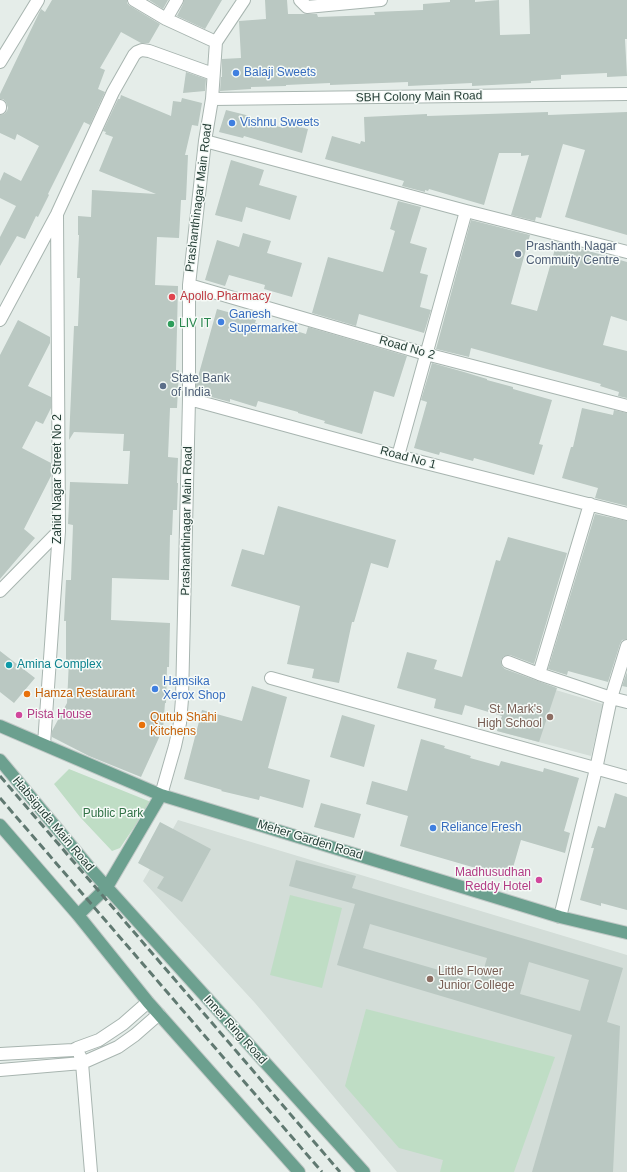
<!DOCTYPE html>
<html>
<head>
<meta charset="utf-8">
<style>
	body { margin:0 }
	canvas { display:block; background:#e5ede9 }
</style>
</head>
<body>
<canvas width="627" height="1172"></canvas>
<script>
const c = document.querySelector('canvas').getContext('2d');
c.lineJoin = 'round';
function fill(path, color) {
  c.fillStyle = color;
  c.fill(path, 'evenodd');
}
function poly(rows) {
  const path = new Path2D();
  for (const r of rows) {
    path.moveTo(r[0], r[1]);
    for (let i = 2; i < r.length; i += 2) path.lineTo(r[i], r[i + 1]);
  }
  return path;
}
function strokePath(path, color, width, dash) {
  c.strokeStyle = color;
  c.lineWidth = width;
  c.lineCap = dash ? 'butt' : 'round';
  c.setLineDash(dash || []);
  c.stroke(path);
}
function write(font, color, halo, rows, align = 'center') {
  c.font = font + ' Arial,sans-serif';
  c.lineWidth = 3;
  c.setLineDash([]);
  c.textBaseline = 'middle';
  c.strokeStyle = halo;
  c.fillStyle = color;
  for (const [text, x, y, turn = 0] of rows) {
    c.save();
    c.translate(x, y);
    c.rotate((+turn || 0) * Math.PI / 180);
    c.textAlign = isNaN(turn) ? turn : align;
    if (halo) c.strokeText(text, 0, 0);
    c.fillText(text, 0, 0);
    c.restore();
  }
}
fill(poly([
	[515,678,603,704,591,756,497,731],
	[178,820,627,955,627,1172,397,1172,255,1003,143,881]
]), '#d3ddd8');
fill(poly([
	[69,769,151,802,120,848,112,851,80,817,54,784],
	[290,895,342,908,322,988,270,975],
	[366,1009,555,1057,514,1172,440,1172,443,1160,399,1148,345,1086]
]), '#bfddc5');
fill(poly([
	[52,0,127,0,127,3,130,6,160,24,149,43,141,43,121,32,100,68,105,70,98,89,105,92,90,125,84,122,48,194,49,195,38,217,36,216,25,239,17,236,0,266,0,237,16,206,0,198,0,181,4,172,21,181,39,146,17,134,15,140,0,133,0,115,4,114,7,111,8,108,6,102,3,99,0,99,0,94,40,11,41,9,45,12],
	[149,0,168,0,163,9],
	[184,0,222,0,205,29,177,16,183,4],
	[265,0,287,0,288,14,317,14,318,17,375,15,374,12,423,10,423,4,450,2,450,0,475,0,475,2,499,0,500,35,530,34,529,0,627,0,627,39,625,39,627,76,607,77,607,73,561,75,561,79,531,81,531,83,472,86,472,83,408,86,408,82,330,85,330,83,286,85,286,86,251,87,251,89,220,91,221,77,222,77,222,59,241,58,239,21,266,19],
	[186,72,206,79,205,91,183,93],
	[121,95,171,116,173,101,181,102,182,98,202,103,198,126,192,125,185,155,188,155,186,200,181,200,179,238,157,237,155,285,178,286,176,370,179,370,177,408,170,408,168,457,178,458,177,483,178,483,177,510,173,510,172,535,170,535,169,580,112,578,111,620,170,623,169,667,167,667,166,703,165,703,163,729,141,777,89,756,52,737,52,731,67,703,69,660,66,660,66,621,64,621,66,580,71,580,73,525,68,524,70,482,128,484,130,451,123,451,124,434,74,432,69,440,74,326,78,326,80,278,77,278,79,235,78,235,78,216,91,217,92,190,156,194,99,171,113,137,105,134,106,132,103,131,118,99,120,99],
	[226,110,250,116,249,118,283,128,284,123,308,129,302,153,244,136,243,138,219,132],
	[548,112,548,115,627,112,627,235,565,217,585,150,563,144,541,218,536,217,535,221,511,215,529,155,521,156,521,153,499,153,484,205,429,189,428,191,425,190,425,192,402,186,404,181,325,159,332,136,360,144,361,141,365,142,364,117,427,114,427,116],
	[231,160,264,170,259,185,297,196,290,220,246,207,242,222,215,215],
	[398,201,421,207,410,243,427,248,420,273,428,275,420,307,431,310,424,333,359,314,356,326,312,313,328,257,383,272,395,231,390,229],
	[471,220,530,235,511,304,537,311,557,242,627,262,627,321,611,316,603,345,627,351,627,398,618,396,619,392,600,386,601,384,471,348,469,357,436,349],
	[243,233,271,241,267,253,302,263,292,297,264,289,265,285,229,275,225,286,205,280,217,240,239,247],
	[217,309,256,320,255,323,282,330,283,327,306,334,308,327,407,356,394,397,374,391,362,434,324,423,325,421,298,413,298,412,258,401,256,407,230,399,230,402,196,393,196,384],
	[18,320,50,337,50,343,28,386,51,397,51,408,43,424,36,421,22,448,51,463,51,476,24,529,35,538,0,579,0,355],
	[432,363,464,372,487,379,487,380,513,387,513,389,552,400,539,444,543,445,534,475,474,458,473,461,440,452,439,455,414,448,427,402,421,400],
	[582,408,613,415,614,410,627,413,627,506,595,498,598,488,562,478,571,447,573,447],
	[278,506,396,540,388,568,371,563,354,622,352,622,339,683,312,678,314,669,287,664,300,606,231,586,242,549,264,555],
	[595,514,627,521,627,639,622,640,620,644,608,682,568,671,567,675,548,669],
	[508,537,567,553,534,664,510,655,504,656,501,660,502,666,505,669,557,688,539,742,497,731,502,716,465,705,462,715,434,708,436,699,397,688,407,652,437,660,434,669,462,677,496,560,500,561],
	[0,651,35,678,14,703,0,692],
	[627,672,627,687,622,686],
	[252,686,287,697,268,768,310,780,303,808,260,796,259,800,221,791,222,790,184,779,202,710,242,721],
	[342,715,375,725,364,767,330,757],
	[421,739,445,746,444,748,471,756,470,758,499,766,501,761,543,772,544,768,579,778,564,831,570,833,565,853,521,840,510,878,400,846,408,816,366,804,372,781,407,791],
	[615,793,627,797,627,910,601,903,601,906,580,900,594,848,591,848,598,826,605,828],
	[321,803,361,814,354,838,314,827],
	[160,822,211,849,182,902,157,888,164,877,138,863],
	[296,860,356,876,352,888,623,968,607,1022,620,1026,613,1172,532,1172,572,1035,337,965,355,904,289,886],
	[370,924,487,958,480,982,363,948],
	[529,962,589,980,580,1011,520,994]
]), '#bac8c2');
const minor = poly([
	[134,0,166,19,216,42],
	[300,0,307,7,381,0],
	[166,19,177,0],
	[0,62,38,0],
	[212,99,627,94],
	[0,106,0,108],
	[205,141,466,211,627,252],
	[189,285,426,354,627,406],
	[0,320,57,214,113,92,134,55,137,52,142,50,149,51,213,74],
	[189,399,398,456,627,514],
	[398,456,466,211],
	[0,591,59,531],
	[508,662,539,674,611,698,627,702],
	[539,674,590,504],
	[271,678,627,777],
	[44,744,59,531,57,214],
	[161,795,175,746,180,723,182,699,189,399,189,285,205,141,212,99,216,42,244,0],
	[560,917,596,769,611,698,627,646],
	[0,1054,73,1050,77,1048,99,1040,123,1024,148,1002],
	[80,1056,82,1063,91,1172],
	[0,1070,82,1063,118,1047,135,1035,159,1014]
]);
const major = poly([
	[0,726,161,795,560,917,627,933],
	[0,760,94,873,364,1172],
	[0,825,78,915,148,1002,299,1172],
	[78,915,107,887,161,795]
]);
strokePath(minor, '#a8b5b0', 14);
strokePath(major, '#c2c9c7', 14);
strokePath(minor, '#fff', 12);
strokePath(major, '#6ca08f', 12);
strokePath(poly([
	[0,776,340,1172],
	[0,798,322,1172]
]), '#607971', 3, [8, 4]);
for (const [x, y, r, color] of [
	[236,73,4,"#3f7fe0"],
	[232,123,4,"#3f7fe0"],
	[518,254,4,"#5c6f8a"],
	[172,297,4,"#e0444e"],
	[221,322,4,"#3f7fe0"],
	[171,324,4,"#2e9e5b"],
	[163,386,4,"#5c6f8a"],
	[9,665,4,"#0f9aa8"],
	[155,689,4,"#3f7fe0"],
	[27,694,4,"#e8710a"],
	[19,715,4,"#d1479c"],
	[550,717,4,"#8d6e63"],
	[142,725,4,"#e8710a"],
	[433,828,4,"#3f7fe0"],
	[539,880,4,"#d1479c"],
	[430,979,4,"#8d6e63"]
]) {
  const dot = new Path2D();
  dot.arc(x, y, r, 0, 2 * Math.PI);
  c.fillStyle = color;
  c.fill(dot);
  strokePath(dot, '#f5faf7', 1.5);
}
write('12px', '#366cbe', '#f5faf7', [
	["Balaji Sweets",244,73],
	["Vishnu Sweets",240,123],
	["Ganesh",229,315],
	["Supermarket",229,329],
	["Hamsika",163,682],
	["Xerox Shop",163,696],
	["Reliance Fresh",441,828]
], 'left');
write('12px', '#253e36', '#f5faf7', [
	["SBH Colony Main Road",419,97,-1],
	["Prashanthinagar Main Road",199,198,-83],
	["Road No 2",407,348,16],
	["Road No 1",408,458,15],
	["Zahid Nagar Street No 2",58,479,-90],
	["Prashanthinagar Main Road",187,521,-89],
	["Habsiguda Main Road",53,824,50],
	["Meher Garden Road",310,840,17],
	["Inner Ring Road",235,1030,48]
]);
write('12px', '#4e5e75', '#f5faf7', [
	["Prashanth Nagar",526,247],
	["Commuity Centre",526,261],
	["State Bank",171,379],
	["of India",171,393]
], 'left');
write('12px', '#be3a42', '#f5faf7', [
	["Apollo Pharmacy",180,297]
], 'left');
write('12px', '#27864d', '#f5faf7', [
	["LIV IT",179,324]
], 'left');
write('12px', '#0d838f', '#f5faf7', [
	["Amina Complex",17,665]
], 'left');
write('12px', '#c56008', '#f5faf7', [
	["Hamza Restaurant",35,694],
	["Qutub Shahi",150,718],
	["Kitchens",150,732]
], 'left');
write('12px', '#785e54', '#f5faf7', [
	["St. Mark's",542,710],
	["High School",542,724],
	["Little Flower",438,972,"left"],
	["Junior College",438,986,"left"]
], 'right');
write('12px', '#b23c85', '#f5faf7', [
	["Pista House",27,715],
	["Madhusudhan",531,873,"right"],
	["Reddy Hotel",531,887,"right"]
], 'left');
write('12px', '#327247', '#f5faf7', [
	["Public Park",113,814]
]);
</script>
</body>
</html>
